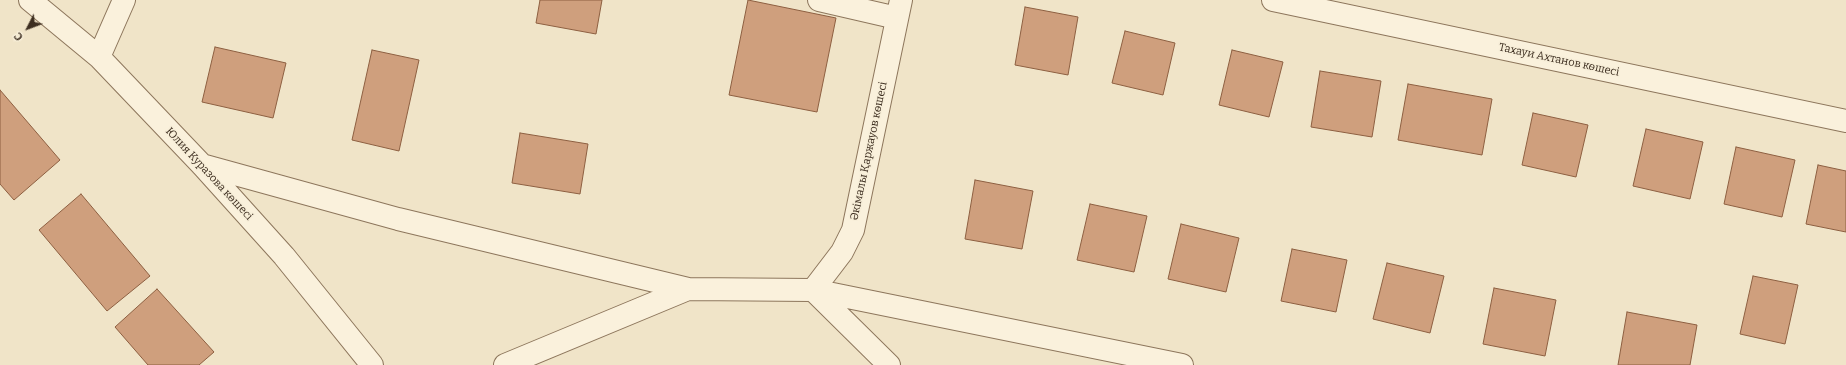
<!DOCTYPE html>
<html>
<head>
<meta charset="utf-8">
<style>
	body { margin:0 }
	#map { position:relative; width:1846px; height:365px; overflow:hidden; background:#f0e4c8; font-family:Bitter,serif }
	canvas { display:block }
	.north { position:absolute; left:8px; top:8px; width:40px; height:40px; -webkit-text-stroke:3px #f7eed8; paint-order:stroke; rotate:228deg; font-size:11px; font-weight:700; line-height:16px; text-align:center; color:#3d2e20 }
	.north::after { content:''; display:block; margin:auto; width:14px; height:18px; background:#3d2e20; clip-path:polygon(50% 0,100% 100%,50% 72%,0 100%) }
</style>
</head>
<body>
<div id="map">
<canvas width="1846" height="365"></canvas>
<div class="north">С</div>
</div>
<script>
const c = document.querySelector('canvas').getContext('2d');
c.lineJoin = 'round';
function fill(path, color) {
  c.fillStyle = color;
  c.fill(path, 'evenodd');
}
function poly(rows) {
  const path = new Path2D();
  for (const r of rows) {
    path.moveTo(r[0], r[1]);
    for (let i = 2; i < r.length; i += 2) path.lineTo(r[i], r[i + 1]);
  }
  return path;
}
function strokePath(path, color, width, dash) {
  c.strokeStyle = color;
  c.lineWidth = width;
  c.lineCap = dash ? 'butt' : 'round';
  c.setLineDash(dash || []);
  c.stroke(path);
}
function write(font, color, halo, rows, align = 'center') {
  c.font = font + ' Bitter,serif';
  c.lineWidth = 3;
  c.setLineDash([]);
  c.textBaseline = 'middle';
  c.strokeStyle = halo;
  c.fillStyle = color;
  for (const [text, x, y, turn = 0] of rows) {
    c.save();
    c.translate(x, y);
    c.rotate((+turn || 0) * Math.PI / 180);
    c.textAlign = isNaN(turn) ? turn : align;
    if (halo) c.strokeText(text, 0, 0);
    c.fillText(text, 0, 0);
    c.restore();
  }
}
const building = poly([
	[540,0,602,0,596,34,536,23,540,0],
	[748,0,836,18,817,112,729,95,748,0],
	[1025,7,1078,17,1068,75,1015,65,1025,7],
	[1125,31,1175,43,1163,95,1112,83,1125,31],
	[215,47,286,63,273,118,202,102,215,47],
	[372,50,419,60,399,151,352,140,372,50],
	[1232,50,1283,62,1269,117,1219,105,1232,50],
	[1320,71,1381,81,1372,137,1311,127,1320,71],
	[1408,84,1492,99,1482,155,1398,140,1408,84],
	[0,90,60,160,14,200,0,184,0,90],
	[1533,113,1588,125,1576,177,1522,165,1533,113],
	[1646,129,1703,142,1690,199,1633,186,1646,129],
	[520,133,588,144,580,194,512,183,520,133],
	[1736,147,1795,160,1782,217,1724,204,1736,147],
	[1818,165,1846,171,1846,232,1806,224,1818,165],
	[975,180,1033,191,1022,249,965,239,975,180],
	[81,194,150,276,107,311,39,230,81,194],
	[1090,204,1147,216,1134,272,1077,260,1090,204],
	[1181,224,1239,238,1226,292,1168,279,1181,224],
	[1292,249,1347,260,1336,312,1281,301,1292,249],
	[1387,263,1444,276,1430,333,1373,319,1387,263],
	[1753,276,1798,285,1785,344,1740,334,1753,276],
	[1494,288,1556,300,1545,356,1483,344,1494,288],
	[157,289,214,352,199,365,148,365,115,327,157,289],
	[1627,312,1697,325,1690,365,1618,365,1627,312]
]);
fill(building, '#cf9f7d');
strokePath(building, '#8d5f41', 1);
const street = poly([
	[30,0,99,57,202,165,284,256,372,365],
	[819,0,897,18],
	[1273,0,1846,121],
	[99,57,124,0],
	[202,165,398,219,688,289],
	[813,290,842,252,853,230,901,0],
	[813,290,889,365],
	[505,365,688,289,813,290,1182,365]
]);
strokePath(street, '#8d765c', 24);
strokePath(street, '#faf1dc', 22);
write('11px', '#3d2e20', '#f7eed8', [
	["Тахауи Ахтанов көшесі",1559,60,12],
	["Әкімалы Қаржауов көшесі",869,151,-78],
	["Юлия Куразова көшесі",209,174,47]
]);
</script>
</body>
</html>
